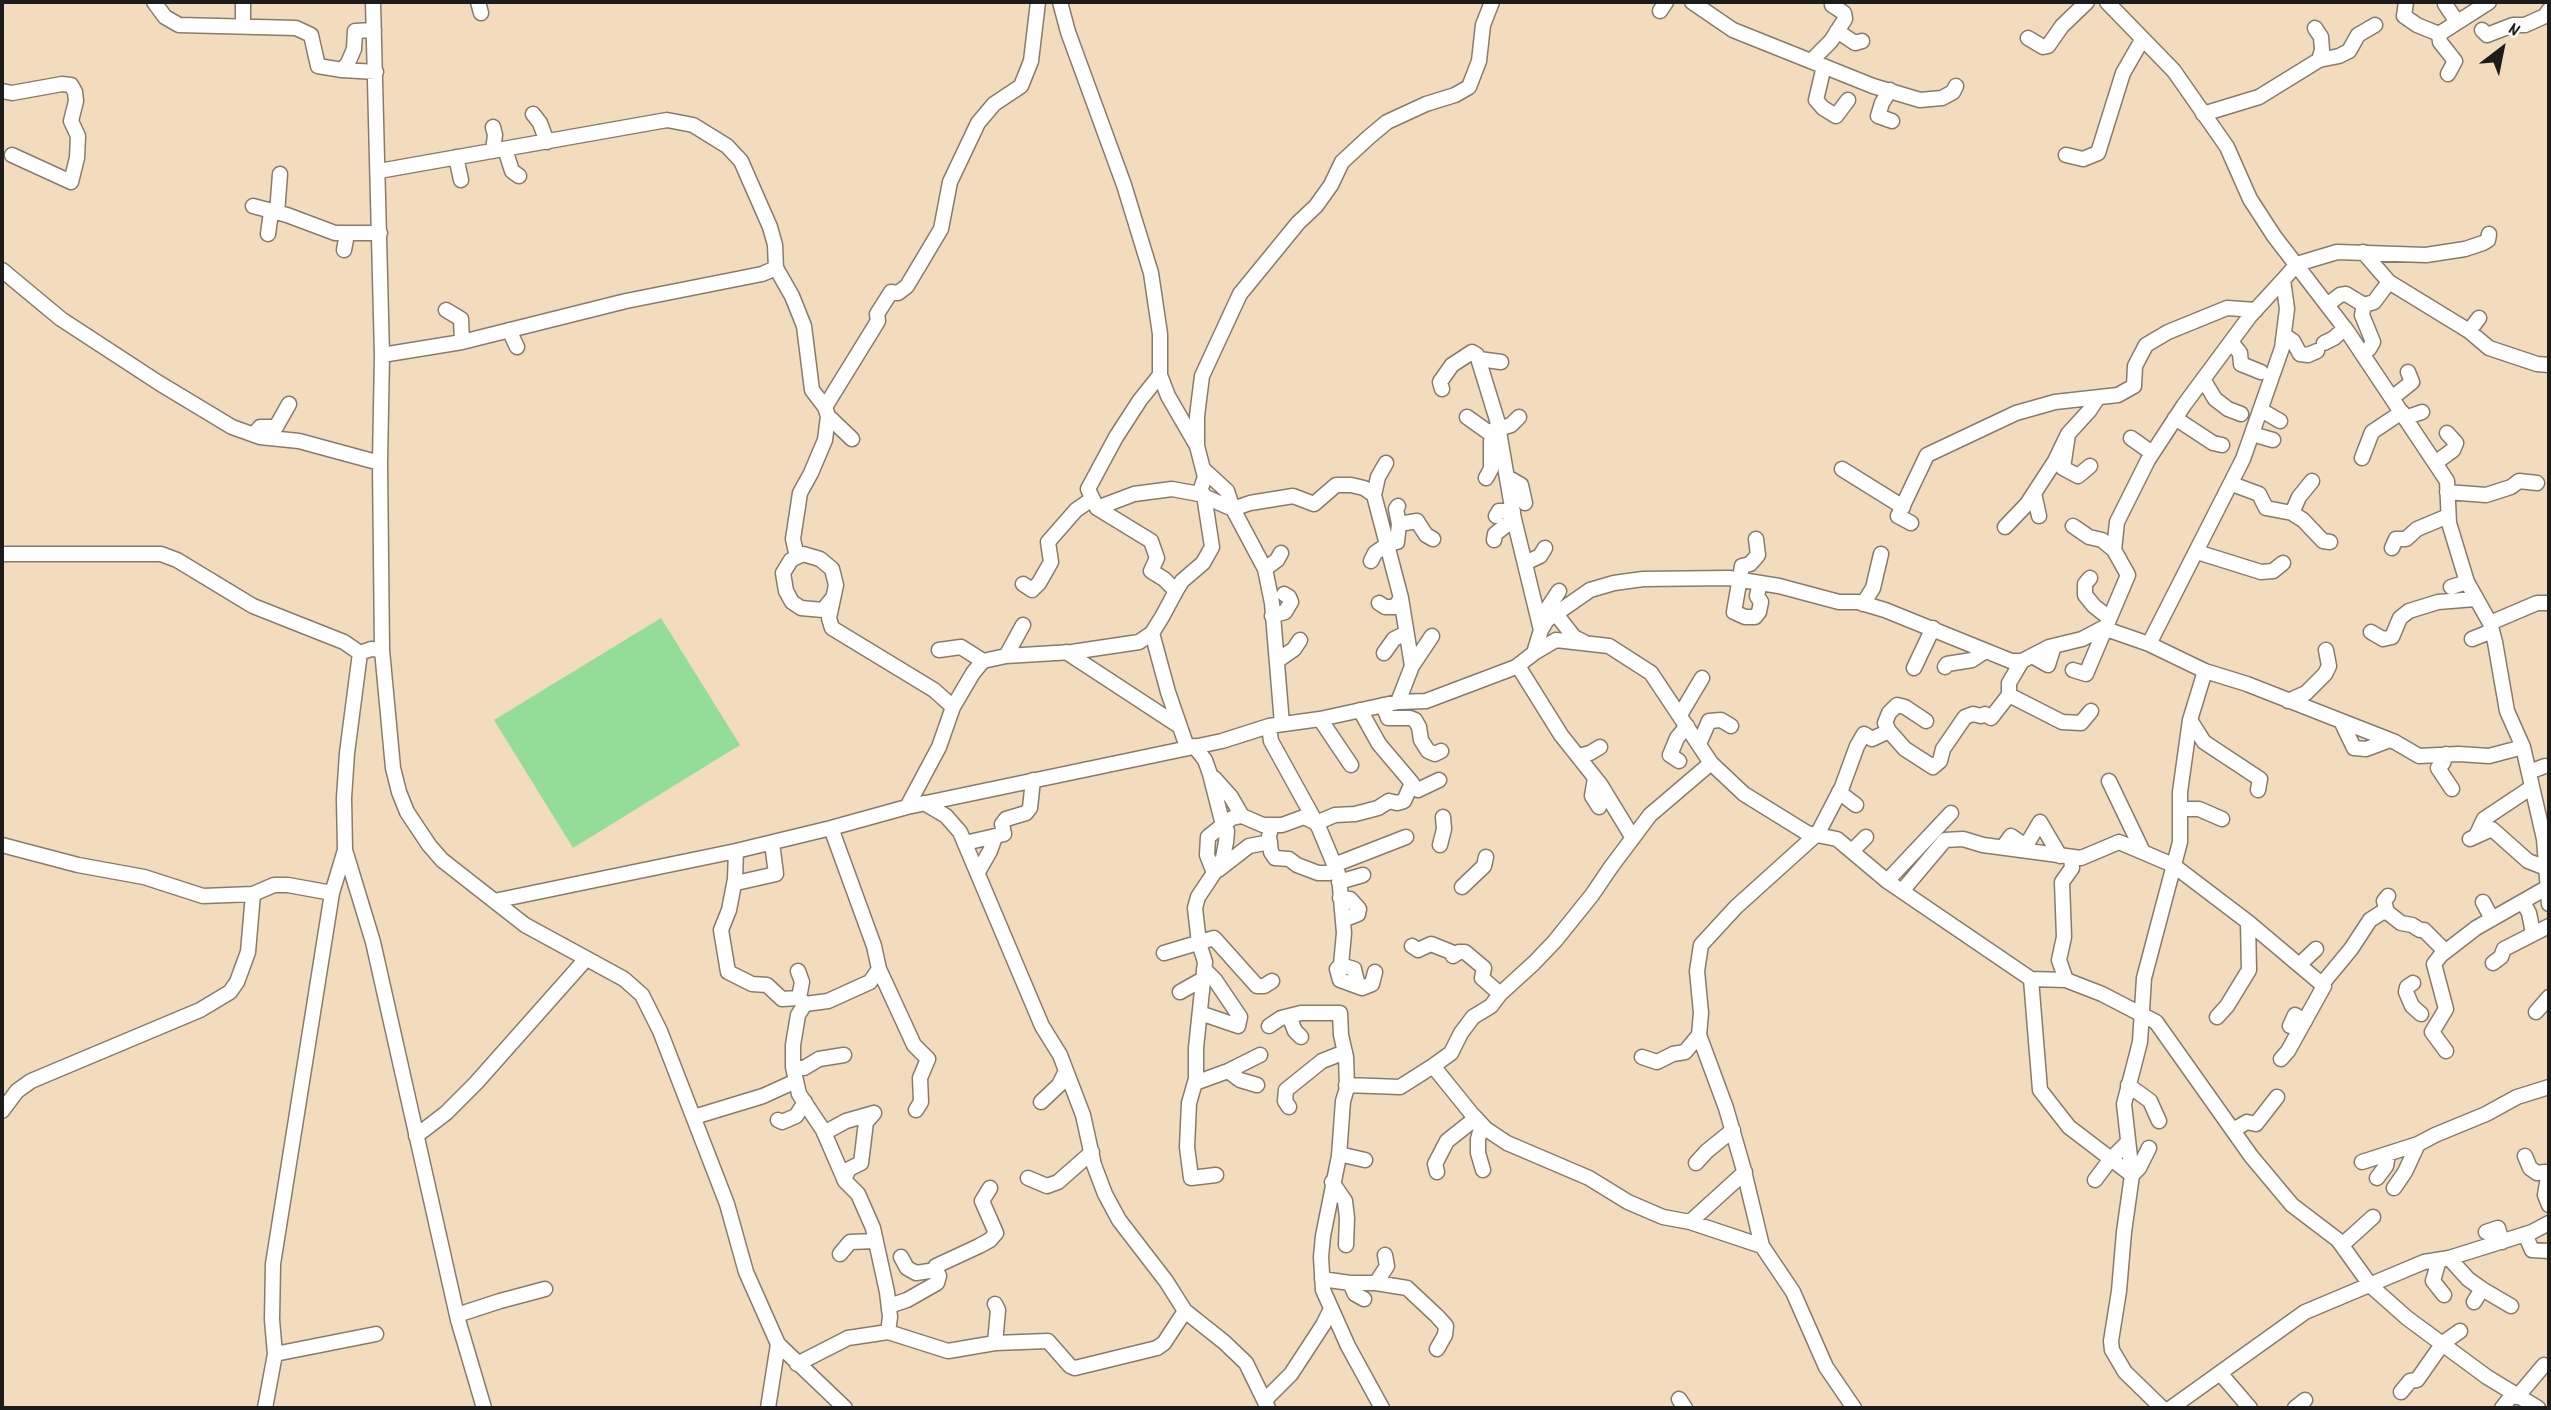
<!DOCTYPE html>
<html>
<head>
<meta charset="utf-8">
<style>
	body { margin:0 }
	#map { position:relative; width:2551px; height:1410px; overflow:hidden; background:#f2dcbd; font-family:Dekko,sans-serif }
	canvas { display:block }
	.frame { position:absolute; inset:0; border:4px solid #1c1c1c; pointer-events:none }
	.north { position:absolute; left:2467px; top:14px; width:70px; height:70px; -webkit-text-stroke:5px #fdfcf7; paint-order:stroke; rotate:32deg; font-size:19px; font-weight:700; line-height:28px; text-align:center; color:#1c1c1c }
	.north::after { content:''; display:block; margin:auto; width:24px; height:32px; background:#1c1c1c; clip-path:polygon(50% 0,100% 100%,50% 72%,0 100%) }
</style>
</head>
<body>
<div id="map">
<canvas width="2551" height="1410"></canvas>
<div class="frame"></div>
<div class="north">N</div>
</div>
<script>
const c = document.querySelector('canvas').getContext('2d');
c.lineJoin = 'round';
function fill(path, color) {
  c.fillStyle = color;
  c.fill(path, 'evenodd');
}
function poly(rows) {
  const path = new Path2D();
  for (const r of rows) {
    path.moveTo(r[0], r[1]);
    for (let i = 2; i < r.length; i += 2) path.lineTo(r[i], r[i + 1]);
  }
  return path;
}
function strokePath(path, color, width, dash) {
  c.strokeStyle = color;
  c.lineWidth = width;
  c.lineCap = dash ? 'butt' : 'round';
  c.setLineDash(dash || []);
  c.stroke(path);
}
fill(poly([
	[661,618,740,745,573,848,494,720]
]), '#94dd99');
const minor = poly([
	[154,2,165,17,179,25,296,28,311,35,318,66,342,70,348,63,354,49,355,31,374,30],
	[243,2,243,26],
	[373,2,382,355,380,463,382,650,393,768,399,792,407,812,429,845,442,860,525,925,624,979,642,995,660,1031,727,1204,746,1272,778,1344,845,1408],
	[478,2,481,13],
	[1060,2,1068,32,1124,185,1151,273,1160,334,1160,375,1168,396,1197,446],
	[1692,2,1733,30,1873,86,1920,100,1942,98,1953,92,1956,86],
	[2107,2,2174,71,2227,147,2250,199,2274,236,2347,331,2447,481,2449,523,2467,582,2490,623,2495,642,2507,711,2523,747,2544,839,2549,904],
	[2406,2,2404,16,2417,25,2439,34,2489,2],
	[2445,4,2457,22],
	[1660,11,1666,2],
	[2315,28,2321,37,2322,50,2319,60],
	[2482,30,2487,35,2513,25,2525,25,2545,16,2549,10],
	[1837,31,1855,43,1862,41],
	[2439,34,2440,42,2455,61,2448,74],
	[2028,38,2043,47,2048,46,2062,26,2087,2],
	[1811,61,1831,41,1845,19,1844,13,1832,5],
	[1824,66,1816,100,1823,108,1836,116,1848,100],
	[342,70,376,72],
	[1890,90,1882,103,1878,116,1892,121],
	[2,91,12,93,62,84,71,85,75,92,76,101,71,121,78,136,77,158,71,182,12,155],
	[533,114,540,123,547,142],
	[2203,114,2259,97,2319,60,2339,56,2349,51,2358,35,2375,25],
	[505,149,512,171,519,176],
	[493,151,495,135,493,127],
	[2066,155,2083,159,2098,153,2123,73,2142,40],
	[456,157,461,180],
	[379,171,667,120,693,125,727,146,741,161,770,227,775,245,776,268,762,274,626,301,462,342,382,355],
	[253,206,287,215,335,233,380,233],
	[277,213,280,174],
	[268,234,271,212],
	[344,250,347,234],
	[2363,252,2389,282,2469,331,2489,348,2537,364,2549,365],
	[776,268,792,296,804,326,812,390,825,407],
	[2,270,61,319,159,383,232,427,260,437,299,441,380,463],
	[2327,305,2340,295,2346,294,2364,305,2374,302,2389,282],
	[446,310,461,319,462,342],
	[509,330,517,347],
	[2469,331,2479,318],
	[2284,335,2293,341,2300,354,2308,355,2317,351],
	[2231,342,2240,353,2241,364,2261,372],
	[2324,343,2334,338,2345,328],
	[2362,353,2369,349,2373,342,2362,315,2364,305],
	[1479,359,1501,362],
	[2203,379,2215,399,2228,409,2241,414],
	[2392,398,2412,382,2408,372],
	[2261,410,2280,421],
	[828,416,852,439],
	[1467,417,1488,432,1511,425,1519,417],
	[2175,418,2213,443,2222,445],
	[2405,418,2422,412],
	[2252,434,2273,440],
	[254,435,260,427,276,427,289,404],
	[2131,438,2152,453],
	[2362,458,2372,432,2402,412],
	[2435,463,2453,450,2456,443,2447,433],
	[2090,466,2078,476,2063,468,2068,434,2089,411,2097,399],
	[1203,469,1227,491,1233,509,1265,569,1272,603,1282,724],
	[1842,469,1903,507],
	[1507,477,1521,485,1525,503],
	[1486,478,1491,469,1491,441,1493,431],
	[2232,484,2259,494,2266,508,2292,513,2299,497,2312,481],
	[2447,492,2486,495,2511,487,2519,481,2537,483],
	[2034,493,2039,516],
	[1199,494,1205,477,1197,446,1197,416,1202,376,1240,294,1298,223,1316,206,1331,185,1342,162,1369,137,1387,122,1426,104,1455,95,1469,87,1479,61,1483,25,1492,2],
	[1374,495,1378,477,1386,463],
	[1097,508,1134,494,1172,489,1199,494,1233,509,1250,503,1293,496,1314,504,1336,485,1351,485,1364,488,1374,495,1401,598,1412,666,1398,702],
	[2292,513,2303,520,2323,541,2330,542],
	[1496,516,1499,511,1513,511],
	[1911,523,1898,516,1927,455,2016,413,2055,402,2118,395,2134,386,2135,366,2146,345,2168,332,2227,308,2256,310],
	[1399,524,1417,521,1426,535,1433,539],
	[2073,526,2089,537,2102,540,2114,550],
	[2005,527,2027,504,2055,461,2068,434],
	[1756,539,1758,555,1750,564,1742,566,1734,612,1745,617,1755,617,1759,612,1761,602,1757,596,1760,583],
	[1494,540,1495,534,1514,519],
	[2392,548,2396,539,2406,539,2417,529,2448,516],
	[2197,552,2261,572,2273,571,2283,563],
	[2,554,161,554,177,560,253,606,344,642,360,653],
	[797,557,793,539,800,493,811,473,825,440,828,416,825,407,878,321,877,314,891,292,898,293,907,286,941,229,950,182,978,123,994,104,1021,86,1031,61,1038,2],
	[1371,561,1375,553,1388,544,1397,542,1399,524,1396,509,1398,506],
	[1525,563,1540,556,1545,548],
	[1265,569,1277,560,1281,553],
	[2090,578,2085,584,2085,595,2094,606,2108,617],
	[1023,584,1032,590,1039,583,1051,562,1048,542,1076,510,1092,499],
	[2451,587,2467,582],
	[1176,591,1182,581,1203,563,1212,547,1204,495],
	[1379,603,1385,607,1395,607,1401,598],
	[1863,604,1873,588,1881,554],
	[1547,609,1559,591],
	[1548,610,1556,614,1574,637,1584,642],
	[1272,616,1285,612,1291,602,1289,597,1284,594],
	[2490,623,2537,603,2549,603],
	[1541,630,1547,620,1590,590,1614,583,1643,579,1729,578,1779,586,1839,602,1858,602,1885,610,2011,661,2022,661,2049,647,2082,639,2103,628,2149,644,2205,671,2247,684,2395,742,2419,756,2459,754,2489,756,2523,747],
	[2371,632,2383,639,2392,637,2400,618,2409,611,2438,602,2475,599],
	[1152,633,1168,692,1187,747],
	[2472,639,2492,631],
	[2149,644,2243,459,2282,348,2287,309,2283,280,2297,264,2337,252,2426,255,2465,249,2483,243,2488,240,2489,234],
	[382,650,371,649,360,653,347,753,344,798,345,850,373,942,458,1320,484,1408],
	[939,650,961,647,983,661],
	[1066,652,1179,726],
	[1384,653,1394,639,1406,633],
	[1534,653,1556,640,1609,646,1651,673,1711,763,1744,794,1807,833,1837,839,1887,881,2031,979,2066,980,2102,994,2156,1022,2251,1156,2292,1205,2338,1240,2371,1286,2407,1318,2487,1377,2538,1408],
	[1006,656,1023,625],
	[2032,656,2048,665,2054,646],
	[1277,661,1294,649,1300,640],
	[2022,661,2009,683,2009,695,2062,722,2081,723,2091,711],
	[1412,666,1432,636],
	[1518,666,1561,735,1600,784,1633,838],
	[1945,667,1947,664,1972,660,1984,652],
	[1914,668,1933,628],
	[2073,670,2086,674,2128,575,2114,550,2117,522,2148,460,2184,405,2250,316,2283,280],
	[2288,701,2306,693,2325,674,2329,666,2326,650],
	[1383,705,1388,718,1410,718,1415,720,1419,727,1421,740,1428,751,1435,754,1441,751],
	[953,707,973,673,983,661,1006,656,1072,652,1139,642,1152,633,1162,617,1176,591,1164,579,1151,571,1157,558,1151,541,1097,508,1088,489,1116,437,1140,400,1160,375],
	[1680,715,1702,678],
	[1320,719,1351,765],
	[2190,720,2204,742,2260,779,2258,790],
	[2342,723,2354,748,2366,749,2390,740],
	[1269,726,1271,741,1319,828,1339,876,1344,933,1341,965,1354,969,1358,986],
	[1889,731,1885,723,1889,713,1897,705,1905,707,1926,721],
	[1699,744,1709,721,1721,720,1731,726],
	[1194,746,1205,760,1210,774,1223,825,1208,837,1207,855,1214,873,1198,897,1195,908,1199,943,1205,962,1196,1048,1196,1079,1189,1103,1187,1147,1191,1178,1216,1175],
	[2446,754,2443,763,2438,768,2452,789],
	[1578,756,1590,753,1600,747],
	[1679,761,1670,755,1677,738,1687,726],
	[2529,772,2545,766],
	[1214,778,1231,797,1242,816,1263,825,1282,825,1304,817,1316,823,1335,815,1355,814,1378,808,1389,801,1397,803,1404,801,1412,783,1379,744,1360,710],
	[1595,778,1592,796,1599,807],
	[2109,781,2143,852],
	[1418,790,1439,780],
	[1839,792,1856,805],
	[924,803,946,816,960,832,1042,1026,1060,1055,1083,1115,1094,1165,1105,1194,1119,1220,1166,1281,1185,1311,1224,1342,1246,1363,1268,1408],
	[907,807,1222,741,1269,726,1320,719,1398,702,1426,701,1516,667,1534,653,1541,630,1514,519,1497,420,1477,355,1472,352,1452,365,1440,382,1442,389],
	[2180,809,2199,809,2222,819],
	[1272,825,1269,836,1271,852,1275,858,1289,859,1297,865,1318,873,1329,873,1335,868],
	[2477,834,2484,819,2532,787],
	[2470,839,2492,829,2528,861,2546,868],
	[965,843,1004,834,1002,824,1006,819,1026,813,1030,808,1033,780],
	[2,845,78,865,144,877,203,896,253,894,248,952,237,982,230,992,200,1010,31,1081,17,1091,2,1111],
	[1440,845,1444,829,1443,817],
	[2003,847,2011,836,2024,845,2027,844,2040,822,2060,856],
	[736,851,735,879,729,910,721,930,728,972,752,984,767,985,782,999,799,998],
	[1852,851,1866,837],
	[1334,865,1406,837],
	[1218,870,1249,846,1270,842],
	[978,872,990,851,995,837],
	[1214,873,1223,858,1226,842,1227,831,1223,825,1232,818,1242,816],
	[735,879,736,883,776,874,772,843],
	[1887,881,1951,813],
	[1339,882,1363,875],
	[1462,887,1484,866,1486,857],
	[1902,891,1945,840,1963,839,1983,845,2081,858,2119,842,2173,865,2248,922,2324,986,2288,1051,2281,1059],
	[253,894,274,885,288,885,332,893],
	[1340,898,1350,899,1359,909,1358,914,1343,920],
	[494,901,736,851,831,828,907,807,939,747,953,707,934,690,832,628,829,618,836,585,832,569,820,559,803,554,791,560,783,573,786,591,792,602,801,608,823,610,832,599],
	[2483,902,2492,919],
	[2523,902,2529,913,2533,933],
	[2387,912,2384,901,2388,896],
	[1412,946,1418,950,1431,944,1451,952,1453,956,1459,952,1465,952,1484,968,1482,978,1500,994],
	[1164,953,1214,938,1257,986,1264,986,1272,981],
	[2493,963,2501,957,2504,949,2549,926],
	[1341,965,1337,969,1340,980,1362,988,1372,984,1375,972],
	[2299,965,2316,949],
	[879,969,914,1045,928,1059,920,1078,921,1102,916,1110],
	[798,971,802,982,799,998,804,1003],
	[2031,979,2040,1090,2069,1127,2132,1175],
	[2066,980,2059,960,2064,937,2062,882,2072,868,2071,857],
	[2413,983,2407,987,2406,992,2412,1006,2421,1014],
	[2322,984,2351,949,2370,920,2381,913,2387,912,2401,923,2412,925,2420,930,2424,930,2445,951],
	[1180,992,1203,979],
	[805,1004,798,1015,793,1045,793,1067,799,1094,823,1130,845,1181,858,1194,873,1228,887,1292,890,1317,888,1332],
	[805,1004,828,1001,870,982,879,969,874,946,831,828],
	[2536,1012,2549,997],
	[1200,1013,1238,1026,1240,1017,1215,980,1204,969],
	[2217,1017,2227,1006,2249,970,2248,922],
	[1269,1026,1281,1018,1289,1016],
	[2290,1026,2295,1015,2305,1021],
	[1301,1037,1295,1031,1289,1016,1301,1013,1340,1013,1341,1035,1346,1057,1347,1088,1343,1101,1339,1156,1323,1236,1321,1257,1323,1290,1348,1346,1382,1408],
	[2446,1051,2432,1032,2446,1009,2434,964,2441,955,2476,928,2548,887],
	[1642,1057,1657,1062,1673,1054,1685,1052,1699,1035],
	[1433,1066,1451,1053,1461,1033,1473,1017,1491,1006,1500,994,1534,963,1555,941,1592,895,1611,867,1650,815,1711,763],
	[793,1067,804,1068,819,1059,844,1055],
	[1228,1071,1240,1080,1257,1085],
	[1195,1083,1228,1071,1260,1055],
	[1346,1085,1400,1087,1433,1066,1471,1113,1486,1129,1507,1143,1589,1178,1628,1202,1663,1217,1690,1222,1762,1246],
	[2128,1085,2150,1101,2159,1121],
	[1041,1102,1059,1085,1066,1071],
	[1289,1107,1285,1101,1286,1090,1322,1061,1345,1052],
	[694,1117,763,1096,796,1081],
	[778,1120,782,1122,796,1116,805,1102],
	[1482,1125,1478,1139,1478,1153,1483,1170],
	[2233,1130,2247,1122,2256,1124,2277,1097],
	[824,1133,846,1121,874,1113],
	[416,1136,446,1113,476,1083,586,959],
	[1339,1154,1365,1160],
	[2525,1156,2530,1168,2537,1173,2545,1172,2548,1177,2545,1195,2549,1205],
	[2362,1162,2418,1144],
	[1696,1163,1707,1151,1733,1130],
	[1437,1172,1435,1164,1447,1141,1476,1118],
	[2132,1175,2139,1168,2149,1148],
	[1028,1178,1047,1186,1058,1182,1092,1152],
	[2377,1178,2386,1166,2388,1155],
	[844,1179,849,1169,861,1163,866,1122,874,1113],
	[2095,1180,2110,1160,2128,1142],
	[1332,1182,1345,1201,1347,1218,1346,1245],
	[2394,1188,2405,1172,2418,1144,2435,1135,2486,1114,2517,1097,2549,1087],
	[1690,1222,1745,1172],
	[2486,1232,2498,1228,2502,1242],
	[2525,1234,2532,1250,2549,1251],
	[2342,1245,2373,1217],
	[840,1254,850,1242,875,1241],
	[2449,1258,2468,1279,2482,1289,2474,1302],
	[2439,1260,2433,1281,2444,1295],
	[936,1270,936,1266,979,1246,990,1240,996,1233,982,1201,990,1188],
	[1322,1279,1350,1283,1355,1294,1364,1299],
	[1350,1283,1376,1283,1387,1266,1385,1255],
	[1376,1283,1407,1288,1437,1316,1446,1326,1445,1335,1437,1349],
	[2482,1289,2511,1306],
	[889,1306,907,1300,937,1283,939,1276,936,1270,916,1273,907,1268,901,1257],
	[457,1315,500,1301,545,1289],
	[995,1343,998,1310,995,1304],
	[275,1354,376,1334],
	[797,1364,848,1338,888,1332,948,1351,995,1343,1048,1341,1070,1366,1075,1368,1157,1348,1164,1343,1185,1311],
	[2220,1373,2250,1408],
	[2401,1392,2410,1381,2417,1380,2443,1343,2460,1331],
	[2517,1397,2544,1365],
	[1679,1399,1685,1408],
	[1265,1400,1291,1374,1323,1325,1331,1309],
	[265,1408,275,1354,272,1320,273,1264,332,893,345,850],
	[768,1408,778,1344],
	[1854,1408,1826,1367,1793,1292,1762,1246,1743,1167,1726,1108,1699,1035,1701,1013,1697,971,1701,945,1736,907,1818,833,1842,787,1857,746,1864,734,1872,739,1889,731,1905,749,1933,767,1940,761,1943,749,1965,717,1973,714,1981,716,1985,714,1991,718,2009,695],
	[2162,1408,2125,1372,2112,1350,2111,1341,2119,1291,2124,1232,2132,1175,2124,1104,2140,1042,2144,978,2180,842,2180,792,2190,720,2205,671],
	[2171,1408,2305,1312,2424,1262,2449,1258,2532,1232,2549,1223],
	[2295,1408,2305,1400],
	[2502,1408,2513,1394]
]);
strokePath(minor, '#877c6c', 17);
strokePath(minor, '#fff', 14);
</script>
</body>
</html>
